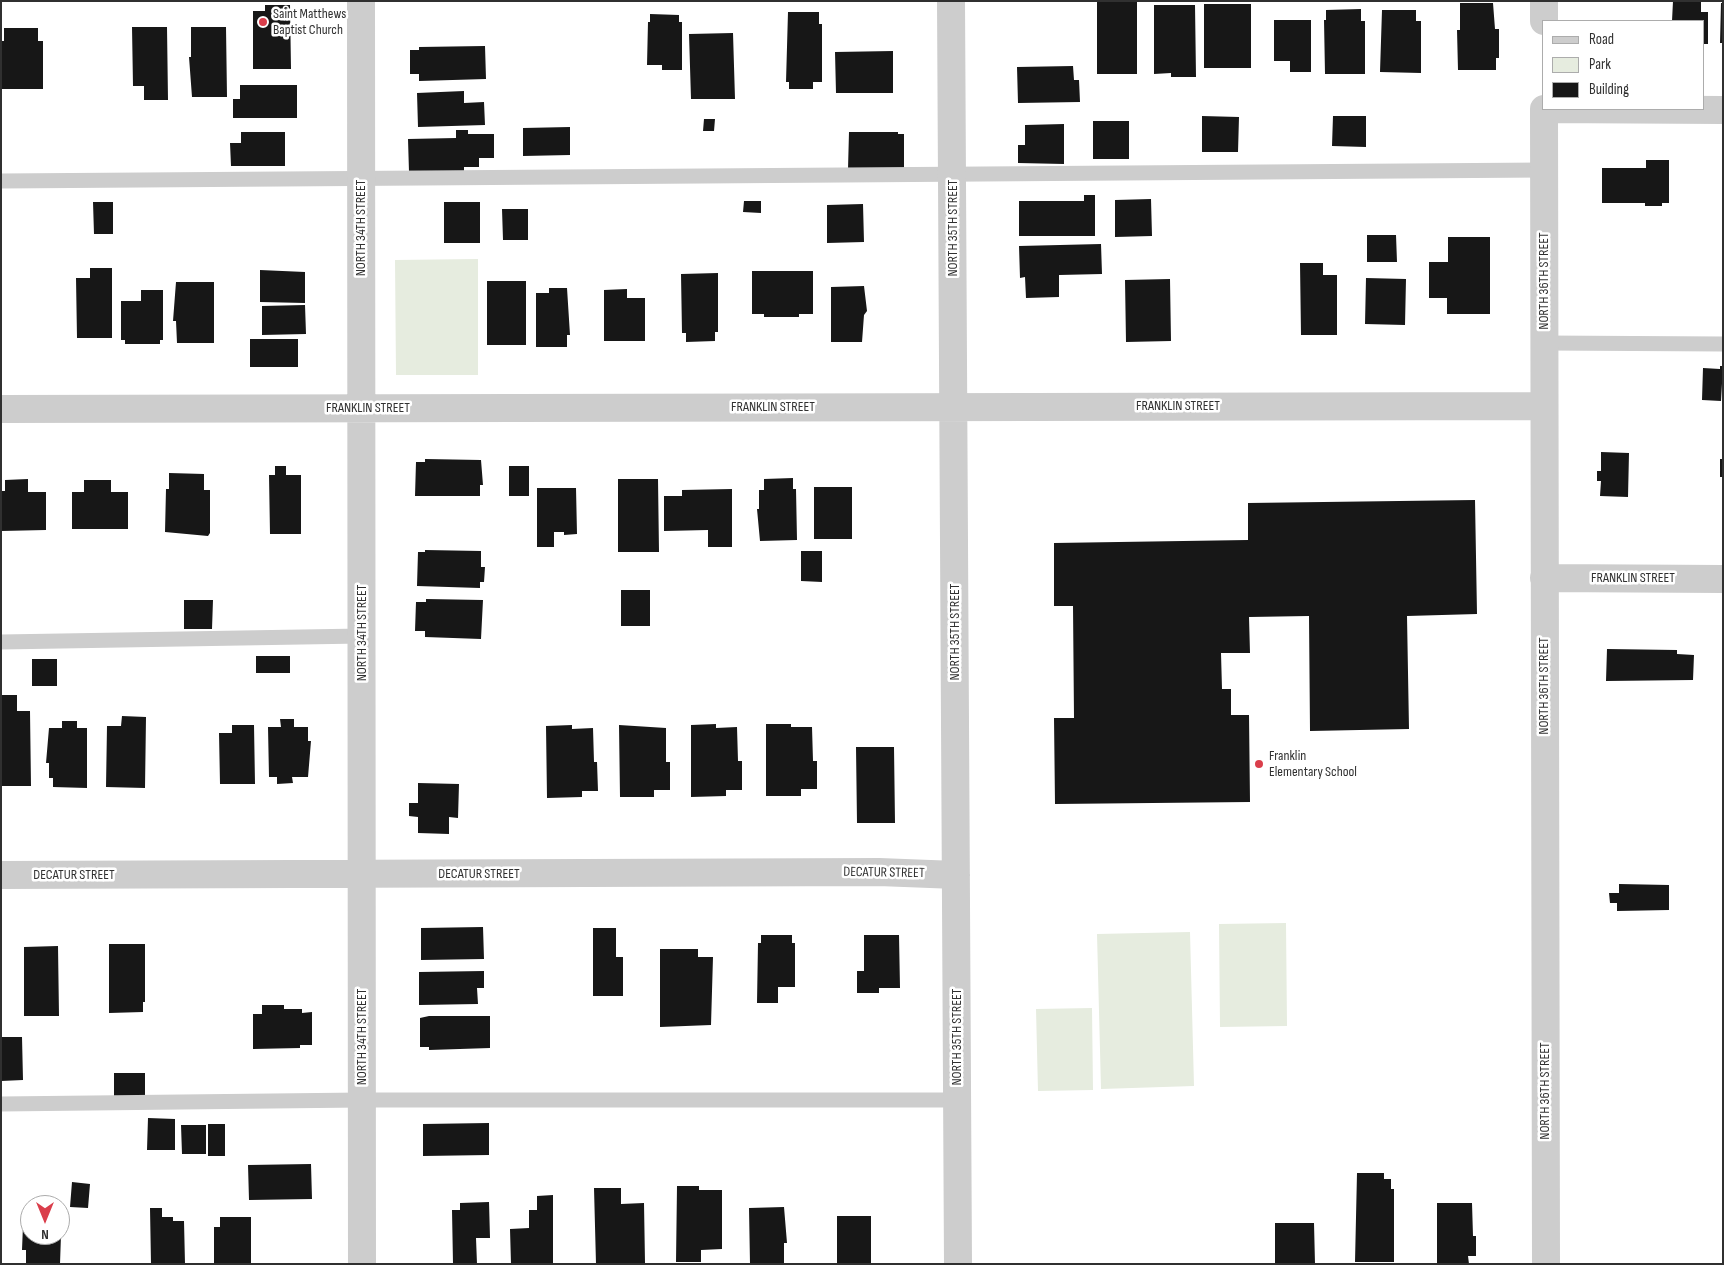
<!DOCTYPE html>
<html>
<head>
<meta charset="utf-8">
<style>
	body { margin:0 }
	#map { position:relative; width:1724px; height:1265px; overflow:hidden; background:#fff; font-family:"Sofia Sans Condensed",sans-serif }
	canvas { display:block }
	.frame { position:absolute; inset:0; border:2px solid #303030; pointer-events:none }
	.legend { position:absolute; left:1542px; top:20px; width:162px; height:90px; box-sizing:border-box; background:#fff; border:1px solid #acacac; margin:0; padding:6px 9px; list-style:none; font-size:15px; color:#303030 }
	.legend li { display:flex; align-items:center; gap:10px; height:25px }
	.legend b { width:25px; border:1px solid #acacac }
	.north { position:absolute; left:20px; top:1195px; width:50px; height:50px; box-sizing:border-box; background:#fff; border:1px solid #acacac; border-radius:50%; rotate:180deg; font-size:14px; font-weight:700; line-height:20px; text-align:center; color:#303030 }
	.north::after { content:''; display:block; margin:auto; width:18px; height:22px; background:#da3e4b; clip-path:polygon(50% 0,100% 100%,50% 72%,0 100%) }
</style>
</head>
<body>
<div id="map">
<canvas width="1724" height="1265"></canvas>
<div class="frame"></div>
<ul class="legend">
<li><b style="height:6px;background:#cdcdcd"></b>Road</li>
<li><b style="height:14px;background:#e6ecdf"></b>Park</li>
<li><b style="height:14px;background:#171717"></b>Building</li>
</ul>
<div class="north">N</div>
</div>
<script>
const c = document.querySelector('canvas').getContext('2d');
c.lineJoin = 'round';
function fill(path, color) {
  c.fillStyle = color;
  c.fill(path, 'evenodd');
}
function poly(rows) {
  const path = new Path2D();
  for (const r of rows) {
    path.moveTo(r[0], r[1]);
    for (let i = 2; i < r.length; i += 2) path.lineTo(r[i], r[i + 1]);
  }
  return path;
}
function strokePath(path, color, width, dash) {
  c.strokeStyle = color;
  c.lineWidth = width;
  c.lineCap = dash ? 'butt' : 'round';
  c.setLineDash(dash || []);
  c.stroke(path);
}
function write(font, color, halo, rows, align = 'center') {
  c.font = font + ' "Sofia Sans Condensed",sans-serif';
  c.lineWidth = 5;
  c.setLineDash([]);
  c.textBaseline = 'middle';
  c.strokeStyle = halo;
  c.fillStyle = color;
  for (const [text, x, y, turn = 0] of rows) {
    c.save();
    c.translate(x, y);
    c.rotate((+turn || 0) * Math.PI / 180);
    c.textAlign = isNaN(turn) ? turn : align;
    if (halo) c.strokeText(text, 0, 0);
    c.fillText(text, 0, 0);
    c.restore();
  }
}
fill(poly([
	[478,259,478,375,396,375,395,260],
	[1286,923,1287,1026,1220,1027,1219,924],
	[1190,932,1194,1086,1101,1089,1097,934],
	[1092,1008,1093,1090,1038,1091,1036,1009]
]), '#e6ecdf');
fill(poly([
	[1673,1,1701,1,1701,12,1708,12,1708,44,1703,44,1703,21,1672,21],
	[1097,2,1137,2,1137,74,1097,74],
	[1460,3,1493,3,1495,29,1499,29,1499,58,1496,58,1496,70,1458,70,1457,30,1460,30],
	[1721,3,1723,3,1723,43,1720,43],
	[1204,4,1251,4,1251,68,1204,68],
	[265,5,290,5,291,69,253,69,253,11,265,11],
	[1154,5,1195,5,1196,77,1171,77,1171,73,1154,74],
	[1361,9,1361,21,1365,21,1365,74,1325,74,1324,20,1326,20,1326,10],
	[1382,10,1416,10,1416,21,1421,21,1421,73,1380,72],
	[788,12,819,12,819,24,822,24,822,82,813,82,813,89,789,89,789,82,786,82],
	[650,14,679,15,679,22,682,22,682,70,662,70,662,65,647,65,648,22,650,22],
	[1274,20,1311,20,1311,72,1290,72,1290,61,1274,61],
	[132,27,167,27,168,100,144,100,144,86,133,86],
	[191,27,226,27,227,97,192,97,189,57,191,57],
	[4,28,38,28,38,41,43,41,43,89,1,89,1,41,4,41],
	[733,33,735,99,691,99,689,34],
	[485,46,486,79,419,81,419,74,410,74,410,50,419,50,419,47],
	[893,51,893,93,836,93,835,52],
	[1073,66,1074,80,1079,80,1080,102,1018,103,1017,67],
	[240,85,297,85,297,118,233,118,233,99,240,99],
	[464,91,464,103,484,102,485,125,418,127,417,93],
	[1202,116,1239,117,1238,152,1202,152],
	[1333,116,1366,116,1366,147,1332,146],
	[704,119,715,119,714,131,703,131],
	[1093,121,1129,121,1129,159,1093,159],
	[1064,124,1064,164,1018,163,1018,145,1025,145,1025,125],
	[570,127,570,155,523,156,523,128],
	[456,130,468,130,468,134,494,134,494,158,479,158,479,167,464,167,464,171,409,172,408,139,456,138],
	[241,132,285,132,285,166,231,166,230,143,241,143],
	[849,132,898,132,898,134,904,134,904,169,848,169],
	[1646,160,1669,160,1669,203,1662,203,1662,206,1645,206,1645,203,1602,203,1602,168,1646,168],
	[1084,195,1095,195,1095,236,1019,236,1019,201,1084,201],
	[1151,199,1152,236,1115,237,1115,200],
	[744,201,761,201,761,213,743,212],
	[93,202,113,202,113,234,94,234],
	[444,202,480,202,480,243,444,243],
	[863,204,864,242,827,243,827,205],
	[502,209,528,209,528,240,503,240],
	[1367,235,1396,235,1397,262,1367,262],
	[1448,237,1490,237,1490,314,1447,314,1447,298,1429,298,1429,262,1448,262],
	[1101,244,1102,274,1059,275,1059,297,1026,298,1025,277,1020,278,1019,246],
	[1300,263,1323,263,1323,275,1337,275,1337,335,1301,335],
	[90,268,112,268,112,338,77,338,76,278,90,278],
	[260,270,305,272,305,303,260,302],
	[752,271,813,271,813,314,799,314,799,317,764,317,764,314,752,314],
	[718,273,718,332,715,332,715,341,686,342,686,333,682,333,681,274],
	[1366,278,1406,279,1405,325,1365,324],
	[1170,279,1171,341,1126,342,1125,280],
	[487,281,526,281,526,345,487,345],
	[176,282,214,282,214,343,177,343,176,321,173,321],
	[864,286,867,311,864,315,862,342,831,342,831,287],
	[549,288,567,288,570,335,567,335,567,347,536,347,536,293,549,293],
	[627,289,627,298,645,298,645,341,604,341,604,290],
	[141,290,163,290,163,340,160,340,160,344,125,344,125,340,121,340,121,301,141,301],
	[305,305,306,334,262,335,262,306],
	[250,339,298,339,298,367,250,367],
	[1720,366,1723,366,1721,401,1702,400,1703,368,1720,369],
	[1601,452,1629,453,1628,497,1600,496,1601,481,1597,481,1597,471,1601,471],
	[425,459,481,460,483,485,480,485,480,496,415,496,416,462,425,462],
	[1720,459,1723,459,1723,477,1720,477],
	[275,466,286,466,286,475,301,475,301,534,270,534,269,475,275,475],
	[509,466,529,466,529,496,509,496],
	[169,473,204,474,204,490,210,490,210,533,208,536,165,532,166,489,169,489],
	[793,478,793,489,796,489,797,540,760,541,757,509,759,509,759,490,764,490,764,479],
	[28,479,28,492,46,492,46,530,1,531,1,491,5,491,5,480],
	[618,479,658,479,659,552,618,552],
	[84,480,111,480,111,492,128,492,128,529,72,529,72,492,84,492],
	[814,487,852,487,852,539,814,539],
	[537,488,576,488,577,534,564,535,564,532,554,532,554,547,537,547],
	[732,489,732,547,708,547,708,530,664,531,664,496,682,496,682,490],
	[1475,500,1477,614,1407,616,1409,729,1310,731,1309,616,1249,617,1250,653,1221,653,1222,689,1231,689,1231,715,1249,715,1250,802,1055,804,1054,718,1074,718,1073,606,1054,606,1054,543,1248,540,1248,503],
	[425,550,481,551,481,567,485,567,484,582,480,582,480,588,417,586,418,552,425,552],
	[801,551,822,551,822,582,801,581],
	[621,590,650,590,650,626,621,626],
	[426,599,483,600,481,639,425,637,425,631,415,631,416,602,426,602],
	[184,600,213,600,212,629,184,629],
	[1607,649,1677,650,1677,654,1694,655,1693,680,1606,681],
	[256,656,290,656,290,673,256,673],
	[32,659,57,659,57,686,32,686],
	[1,695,17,695,17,711,30,711,31,786,1,786],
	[122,716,146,717,145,788,106,787,107,726,121,726],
	[280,719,294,719,294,727,308,727,308,741,311,741,308,777,292,777,293,783,277,784,277,777,269,777,268,727,281,727],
	[62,721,77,721,77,728,87,728,87,788,53,787,53,778,49,778,49,763,46,763,49,728,62,728],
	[716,724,716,728,737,727,738,761,742,761,742,790,726,790,726,796,691,797,691,725],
	[766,724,791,724,791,727,812,727,813,761,817,761,817,789,801,789,801,796,766,796],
	[232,725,254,725,255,784,220,784,219,733,232,733],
	[572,725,572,729,593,728,594,762,597,762,598,791,582,791,582,797,547,798,546,726],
	[619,725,666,728,666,762,670,762,670,790,654,790,654,797,620,797],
	[856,747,894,747,895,823,857,823],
	[418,783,459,784,458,818,449,817,449,834,418,833,418,817,409,816,409,803,418,803],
	[1619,884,1669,885,1669,910,1617,911,1617,903,1610,903,1609,893,1619,893],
	[483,927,484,959,421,960,421,928],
	[593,928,616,928,616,957,623,957,623,996,593,996],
	[761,935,792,935,792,943,795,943,795,987,778,987,778,1003,757,1003,758,943,761,943],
	[864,935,899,935,900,988,879,988,879,993,857,993,857,971,864,971],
	[109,944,145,944,145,1002,143,1002,143,1012,109,1013],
	[58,946,59,1016,24,1016,24,947],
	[660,949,698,949,698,957,713,957,711,1025,660,1027],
	[484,971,484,988,477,988,478,1004,419,1005,419,972],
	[262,1005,284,1005,284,1009,302,1009,302,1013,312,1012,312,1045,300,1045,300,1048,253,1049,253,1014,262,1014],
	[429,1016,490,1016,490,1048,429,1050,429,1047,420,1047,420,1018],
	[1,1037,22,1037,23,1080,1,1081],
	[114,1073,145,1073,145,1096,114,1097],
	[148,1118,175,1119,175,1150,147,1150],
	[489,1123,489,1155,423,1156,423,1124],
	[208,1124,225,1124,225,1156,208,1156],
	[181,1125,206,1125,206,1154,182,1154],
	[311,1164,312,1199,249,1200,248,1165],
	[1357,1173,1384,1173,1384,1179,1391,1179,1391,1189,1394,1189,1394,1262,1355,1262],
	[72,1182,90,1184,88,1208,70,1207],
	[677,1186,699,1186,699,1190,722,1190,722,1249,701,1250,701,1262,676,1262],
	[594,1188,621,1188,621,1204,644,1203,645,1263,596,1264],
	[553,1195,553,1264,511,1264,510,1229,529,1228,529,1210,537,1210,537,1196],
	[489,1202,490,1238,476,1238,477,1264,453,1264,452,1210,460,1210,460,1203],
	[1437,1203,1472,1203,1473,1236,1476,1236,1476,1256,1468,1256,1469,1264,1437,1264],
	[784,1207,787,1243,784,1243,784,1263,750,1264,749,1208],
	[150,1208,162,1208,162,1217,173,1217,173,1221,184,1221,185,1264,151,1264],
	[27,1210,30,1210,30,1235,61,1235,60,1264,26,1264,26,1250,22,1250,23,1225,27,1225],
	[837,1216,871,1216,871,1264,837,1264],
	[220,1217,251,1217,251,1264,214,1264,214,1227,220,1227],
	[1275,1223,1314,1223,1315,1264,1275,1264]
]), '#171717');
strokePath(poly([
	[1,181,1544,170],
	[1544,343,1723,344],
	[1,642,362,636],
	[1,1104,362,1100,957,1100]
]), '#cdcdcd', 15);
strokePath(poly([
	[361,1,362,1264],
	[951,1,958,1264],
	[1544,1,1544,21],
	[1544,109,1546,1264],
	[1544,109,1723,110],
	[1,409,1544,406],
	[1544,578,1723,579],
	[1,875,879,872,956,875]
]), '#cdcdcd', 28);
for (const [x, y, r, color] of [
	[263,22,5,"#da3e4b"],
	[1259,764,5,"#da3e4b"]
]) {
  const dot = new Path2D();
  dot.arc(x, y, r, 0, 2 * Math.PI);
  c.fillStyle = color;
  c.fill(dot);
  strokePath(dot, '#fff', 2);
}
write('14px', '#303030', '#fff', [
	["Saint Matthews",273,14],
	["Baptist Church",273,30],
	["Franklin",1269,756],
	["Elementary School",1269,772]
], 'left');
write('14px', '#303030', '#fff', [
	["NORTH 34TH STREET",361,228,-90],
	["NORTH 35TH STREET",953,228,-90],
	["NORTH 36TH STREET",1544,281,-90],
	["FRANKLIN STREET",1178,406],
	["FRANKLIN STREET",773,407],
	["FRANKLIN STREET",368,408],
	["FRANKLIN STREET",1633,578],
	["NORTH 35TH STREET",955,632,-90],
	["NORTH 34TH STREET",362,633,-90],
	["NORTH 36TH STREET",1544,686,-90],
	["DECATUR STREET",884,873,1],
	["DECATUR STREET",479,874],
	["DECATUR STREET",74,875],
	["NORTH 34TH STREET",362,1037,-90],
	["NORTH 35TH STREET",957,1037,-90],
	["NORTH 36TH STREET",1545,1091,-90]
]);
</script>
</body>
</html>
